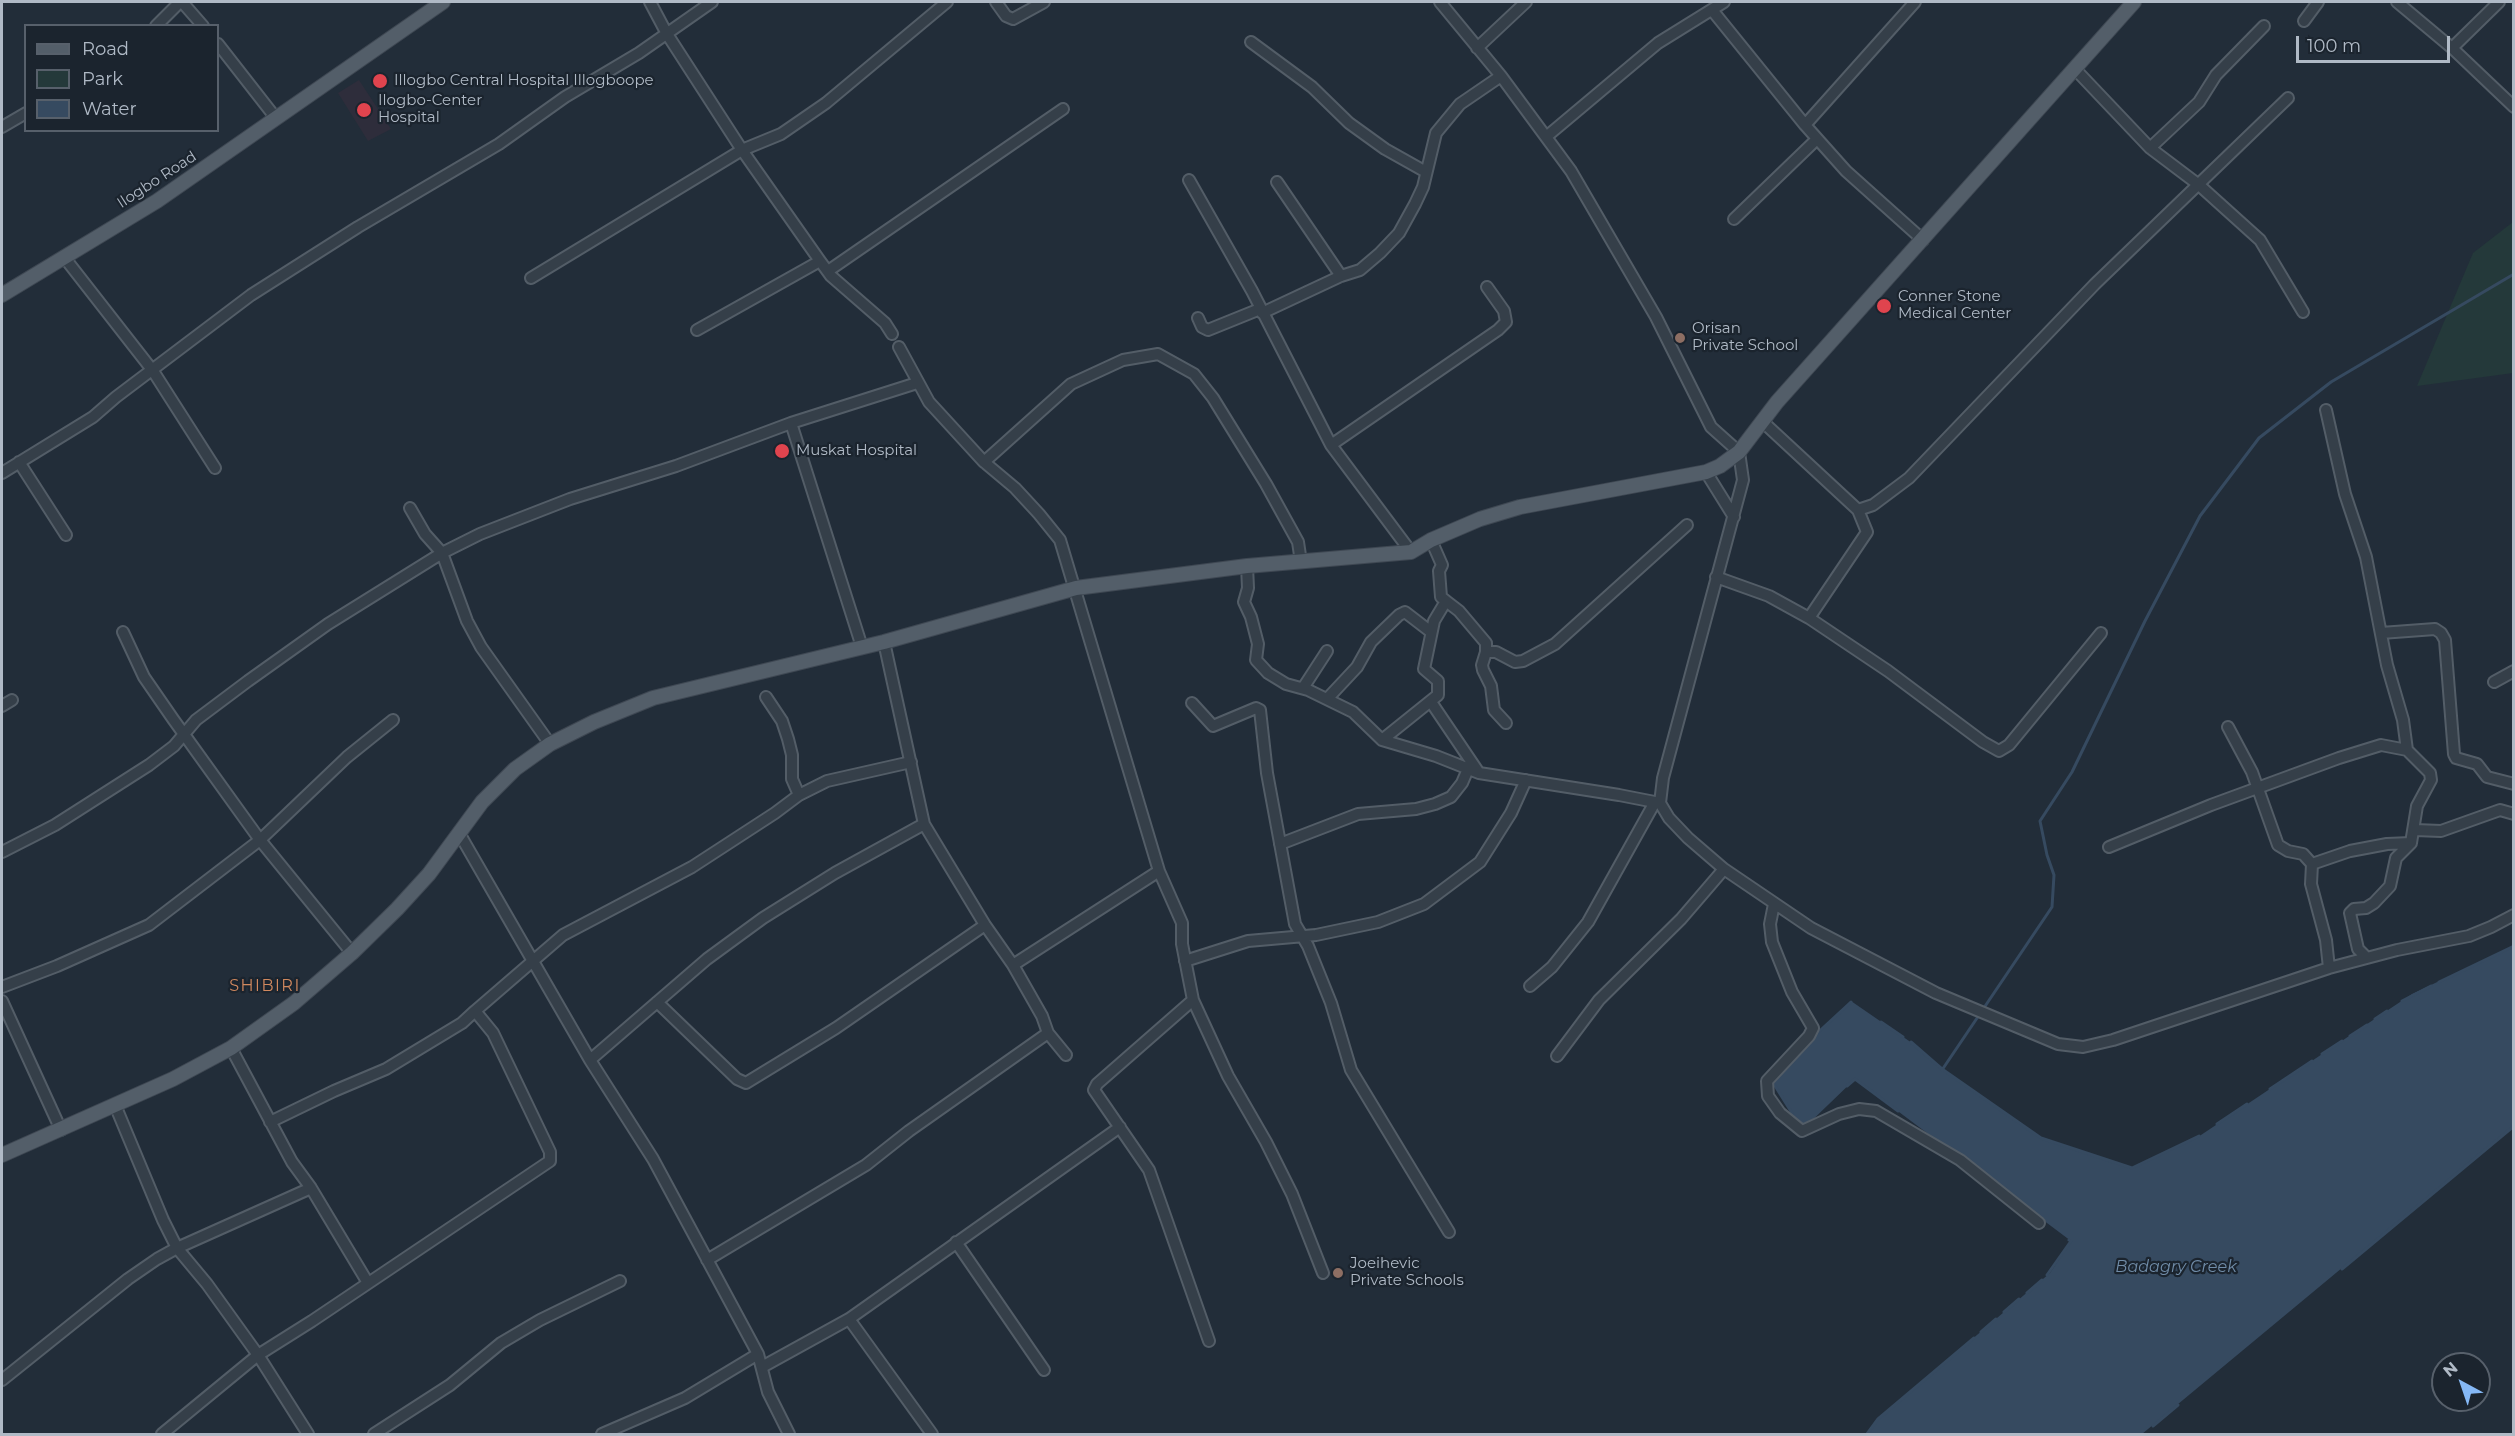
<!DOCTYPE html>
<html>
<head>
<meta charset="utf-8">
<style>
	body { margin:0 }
	#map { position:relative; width:2515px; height:1436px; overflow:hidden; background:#222d39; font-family:Montserrat,sans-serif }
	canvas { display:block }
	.frame { position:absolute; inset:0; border:3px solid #b0bac6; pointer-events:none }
	.legend { position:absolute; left:24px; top:24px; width:195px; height:108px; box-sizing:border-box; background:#1b242e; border:2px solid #57606b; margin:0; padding:8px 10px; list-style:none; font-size:18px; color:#b0bac6 }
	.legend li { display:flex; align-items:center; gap:12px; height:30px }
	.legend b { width:30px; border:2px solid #57606b }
	.north { position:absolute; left:2431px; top:1352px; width:60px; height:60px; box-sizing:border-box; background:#1b242e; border:2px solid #57606b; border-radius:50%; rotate:320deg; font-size:16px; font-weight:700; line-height:24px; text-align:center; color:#b0bac6 }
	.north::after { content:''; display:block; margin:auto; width:21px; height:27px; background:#85b8f5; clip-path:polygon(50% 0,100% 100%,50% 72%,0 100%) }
	.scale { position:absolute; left:2296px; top:36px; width:154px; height:27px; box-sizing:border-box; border:3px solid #b0bac6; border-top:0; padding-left:8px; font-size:18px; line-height:21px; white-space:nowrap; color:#b0bac6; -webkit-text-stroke:4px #1b242e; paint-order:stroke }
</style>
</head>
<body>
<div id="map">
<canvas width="2515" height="1436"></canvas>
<div class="frame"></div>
<ul class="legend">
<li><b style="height:8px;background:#535e69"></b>Road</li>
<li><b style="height:16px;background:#24393a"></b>Park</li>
<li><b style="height:16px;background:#364a60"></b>Water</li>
</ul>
<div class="north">N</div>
<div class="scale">100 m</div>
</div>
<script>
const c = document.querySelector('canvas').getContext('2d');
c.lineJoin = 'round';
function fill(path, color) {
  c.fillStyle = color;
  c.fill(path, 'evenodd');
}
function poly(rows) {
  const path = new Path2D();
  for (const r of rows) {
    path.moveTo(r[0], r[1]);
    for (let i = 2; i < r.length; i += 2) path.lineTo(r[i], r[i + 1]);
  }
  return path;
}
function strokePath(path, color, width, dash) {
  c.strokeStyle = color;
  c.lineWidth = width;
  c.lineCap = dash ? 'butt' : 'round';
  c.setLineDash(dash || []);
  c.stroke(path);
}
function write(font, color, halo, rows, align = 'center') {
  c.font = font + ' Montserrat,sans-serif';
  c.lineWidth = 4.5;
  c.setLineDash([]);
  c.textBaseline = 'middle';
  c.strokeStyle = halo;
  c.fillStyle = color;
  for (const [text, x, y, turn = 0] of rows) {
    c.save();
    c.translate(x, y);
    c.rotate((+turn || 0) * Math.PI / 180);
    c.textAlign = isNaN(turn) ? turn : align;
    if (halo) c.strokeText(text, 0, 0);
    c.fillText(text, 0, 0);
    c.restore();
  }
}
fill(poly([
	[359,80,391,129,368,141,338,93]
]), '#2e2d3b');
fill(poly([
	[2513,222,2513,373,2417,386,2473,253]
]), '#24393a');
fill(poly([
	[2513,946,2513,1126,2142,1434,1867,1434,1878,1419,2050,1273,2071,1241,1855,1079,1802,1130,1770,1079,1851,1001,1912,1043,1942,1069,2041,1137,2132,1168,2198,1137,2412,994]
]), '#364a60');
strokePath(poly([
	[2439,982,2514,946],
	[2402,1001,2431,986],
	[2375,1019,2387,1011],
	[1881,1022,1903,1037],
	[2350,1036,2367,1025],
	[1812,1038,1851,1002],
	[1911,1042,1942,1069,2041,1138,2132,1168,2199,1136],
	[2322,1054,2342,1041],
	[1942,1070,2052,907,2054,875,2047,855,2040,821,2072,772,2145,621,2200,516,2259,438,2331,382,2514,274],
	[1772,1081,1797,1121],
	[1847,1086,1855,1079,1898,1111],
	[2270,1089,2312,1061],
	[2217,1124,2247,1104],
	[2342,1269,2514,1126],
	[2047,1275,2071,1241,2069,1240],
	[2027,1293,2042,1280],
	[2004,1312,2019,1299],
	[1981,1332,1996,1319],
	[2153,1426,2178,1405],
	[1867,1434,1878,1419,1974,1338]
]), '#364a60', 3);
const minor = poly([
	[182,2,203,26],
	[650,2,667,34,742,150,820,261,831,276,885,323,892,334],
	[996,2,1006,16,1013,19,1044,2],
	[1440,2,1501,76,1571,171,1656,317,1711,427,1739,452,1743,480,1663,778,1660,803,1669,818,1688,838,1724,869,1811,928,1936,993,2058,1044,2083,1047,2113,1040,2329,968,2397,950,2469,936,2491,927,2514,915],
	[2397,2,2452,48,2514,107],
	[1712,10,1805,125,1846,171,1923,240],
	[2304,21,2318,2],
	[156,26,180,2],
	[1251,42,1312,87,1349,123,1385,149,1426,172],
	[218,44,275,117],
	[1477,48,1526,2],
	[2452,48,2499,2],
	[2075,69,2150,148,2199,185,2260,240,2303,312],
	[1805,125,1915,2],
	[2,127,26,113],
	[1546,137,1658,43,1724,2],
	[2150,148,2199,102,2216,75,2264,26],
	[1189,180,1252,291,1331,445,1411,552],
	[1277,182,1341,276],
	[1734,219,1817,139],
	[64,257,153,371,215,468],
	[828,271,1063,109],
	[531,278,742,150,781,134,826,103,947,2],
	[1262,313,1341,276,1360,270,1380,253,1399,233,1415,204,1423,187,1436,133,1460,104,1501,76],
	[1198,318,1202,327,1208,330,1260,309],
	[697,330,820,261],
	[899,347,929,402,984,462,1015,488,1039,514,1060,540,1159,871,1182,923,1182,944,1193,1000,1228,1076,1266,1142,1292,1194,1323,1273],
	[1763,422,1858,510,1873,505,1909,478,2095,284,2288,98],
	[791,423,862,647],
	[1331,445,1498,330,1506,322,1504,311,1487,287],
	[19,462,66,535],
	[984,462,1071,384,1123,360,1158,354,1194,374,1213,398,1266,484,1298,542,1301,562],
	[1706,472,1734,517],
	[2,473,93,417,116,397,251,295,358,227,499,144,565,97,639,53,712,2],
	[410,508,425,534,442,553,467,621,481,647,550,744],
	[1247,566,1248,588,1244,602,1251,617,1258,644,1256,660,1268,673,1286,684,1308,690,1353,712,1382,740,1436,756,1479,773,1619,795,1660,803],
	[1716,577,1769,596,1809,618,1888,671,1983,742,1999,751,2009,745,2101,633],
	[1446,601,1459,611,1486,643,1486,652,1482,665,1483,670,1491,686,1494,710,1506,723],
	[1809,618,1867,532,1858,510],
	[123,632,144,677,173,719,260,840,352,953],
	[2381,633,2435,629,2441,633,2445,640,2454,754,2456,758,2477,764,2487,777,2514,784],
	[884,642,924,824,985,925,1013,965,1042,1016,1048,1033,1066,1055],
	[1486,652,1496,652,1515,662,1523,661,1555,644,1687,525],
	[2494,682,2514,671],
	[1303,688,1327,651],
	[766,697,782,721,788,739,792,755,792,779,799,795],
	[1328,698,1357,667,1371,642,1399,615,1405,612,1431,632],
	[1431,702,1479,773],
	[1192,703,1213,726,1256,708,1260,710,1267,773,1295,924,1308,946,1331,1003,1351,1070,1449,1232],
	[2,706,12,700],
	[2228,727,2252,772,2278,845,2288,851,2303,854,2312,864,2311,884,2326,940,2329,968],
	[1382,740,1438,695,1438,681,1424,669,1434,621,1446,601,1441,597,1439,571,1442,565,1431,540],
	[2415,830,2441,831,2500,810,2514,814],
	[459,833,590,1060,653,1159,758,1354,768,1392,789,1434],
	[1280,844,1358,814,1416,809,1435,804,1451,797,1462,783,1468,769],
	[2109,847,2211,805,2339,758,2381,745,2407,750,2403,720,2387,665,2366,557,2345,494,2326,410],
	[2,852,55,825,149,765,174,746,196,720,248,681,328,624,442,553,480,534,570,499,676,466,791,423,917,383],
	[2312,864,2350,851,2387,844,2411,843],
	[1774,904,1770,924,1772,942,1792,992,1813,1028,1809,1036,1767,1081,1768,1096,1780,1113,1802,1131,1839,1114,1859,1109,1876,1111,1960,1160,2039,1223],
	[2367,958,2358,949,2350,913,2354,909,2366,908,2374,903,2390,886,2396,858,2411,843,2417,806,2431,780,2430,773,2407,750],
	[1185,961,1248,941,1316,935,1378,922,1424,904,1480,862,1511,813,1526,780],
	[1013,965,1159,871],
	[1530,986,1552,967,1588,922,1655,802],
	[2,987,57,966,149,925,260,840,347,757,393,720],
	[1193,1000,1097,1084,1094,1090,1149,1170,1209,1341],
	[2,1001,61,1130],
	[657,1002,737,1079,746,1083,836,1028,985,925],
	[475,1011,563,935,692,867,775,813,799,795,827,781,911,762],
	[231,1048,292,1162,311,1188,368,1283],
	[1557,1056,1599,1000,1681,919,1724,869],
	[590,1060,707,959,763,918,835,873,924,824],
	[115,1105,163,1220,177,1248,207,1284,258,1355,308,1434],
	[956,1242,1044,1370],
	[707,1260,866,1165,909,1131,1048,1033],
	[849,1319,932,1434],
	[762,1367,849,1319,1120,1127],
	[2,1380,128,1279,157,1259,177,1248,311,1188],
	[162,1434,258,1355,312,1321,550,1161,550,1152,493,1033,475,1011,462,1023,386,1069,334,1091,270,1122],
	[374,1434,450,1385,501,1343,540,1320,620,1281],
	[602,1434,685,1398,758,1354]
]);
const major = poly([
	[2,295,157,201,443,2],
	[2,1155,173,1079,231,1048,294,1003,352,953,397,909,429,874,482,802,515,769,550,744,594,722,653,698,884,642,1076,588,1247,566,1411,552,1431,540,1480,519,1520,507,1706,472,1720,466,1739,452,1777,402,2134,2]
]);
strokePath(minor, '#535d67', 14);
strokePath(major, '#3f4853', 16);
strokePath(minor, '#353f49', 10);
strokePath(major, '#535e69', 14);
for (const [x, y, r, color] of [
	[380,81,8,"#e0444e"],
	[364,110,8,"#e0444e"],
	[1884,306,8,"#e0444e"],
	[1680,338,6,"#8d6e63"],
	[782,451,8,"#e0444e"],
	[1338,1273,6,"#8d6e63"]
]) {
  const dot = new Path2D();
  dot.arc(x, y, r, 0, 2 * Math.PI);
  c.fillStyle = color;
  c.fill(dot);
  strokePath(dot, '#1b242e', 2);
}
write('15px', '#b0bac6', '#1b242e', [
	["Illogbo Central Hospital Illogboope",394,81],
	["Ilogbo-Center",378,101],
	["Hospital",378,118],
	["Conner Stone",1898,297],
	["Medical Center",1898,314],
	["Orisan",1692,329],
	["Private School",1692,346],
	["Muskat Hospital",796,451],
	["Joeihevic",1350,1264],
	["Private Schools",1350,1281]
], 'left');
write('15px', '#b0bac6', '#1b242e', [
	["Ilogbo Road",157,180,-33]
]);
c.letterSpacing = '1.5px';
write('16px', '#d1895f', '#1b242e', [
	["SHIBIRI",265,986]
]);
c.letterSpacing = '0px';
write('italic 16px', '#718da9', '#1b242e', [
	["Badagry Creek",2176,1267]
]);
</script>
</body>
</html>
